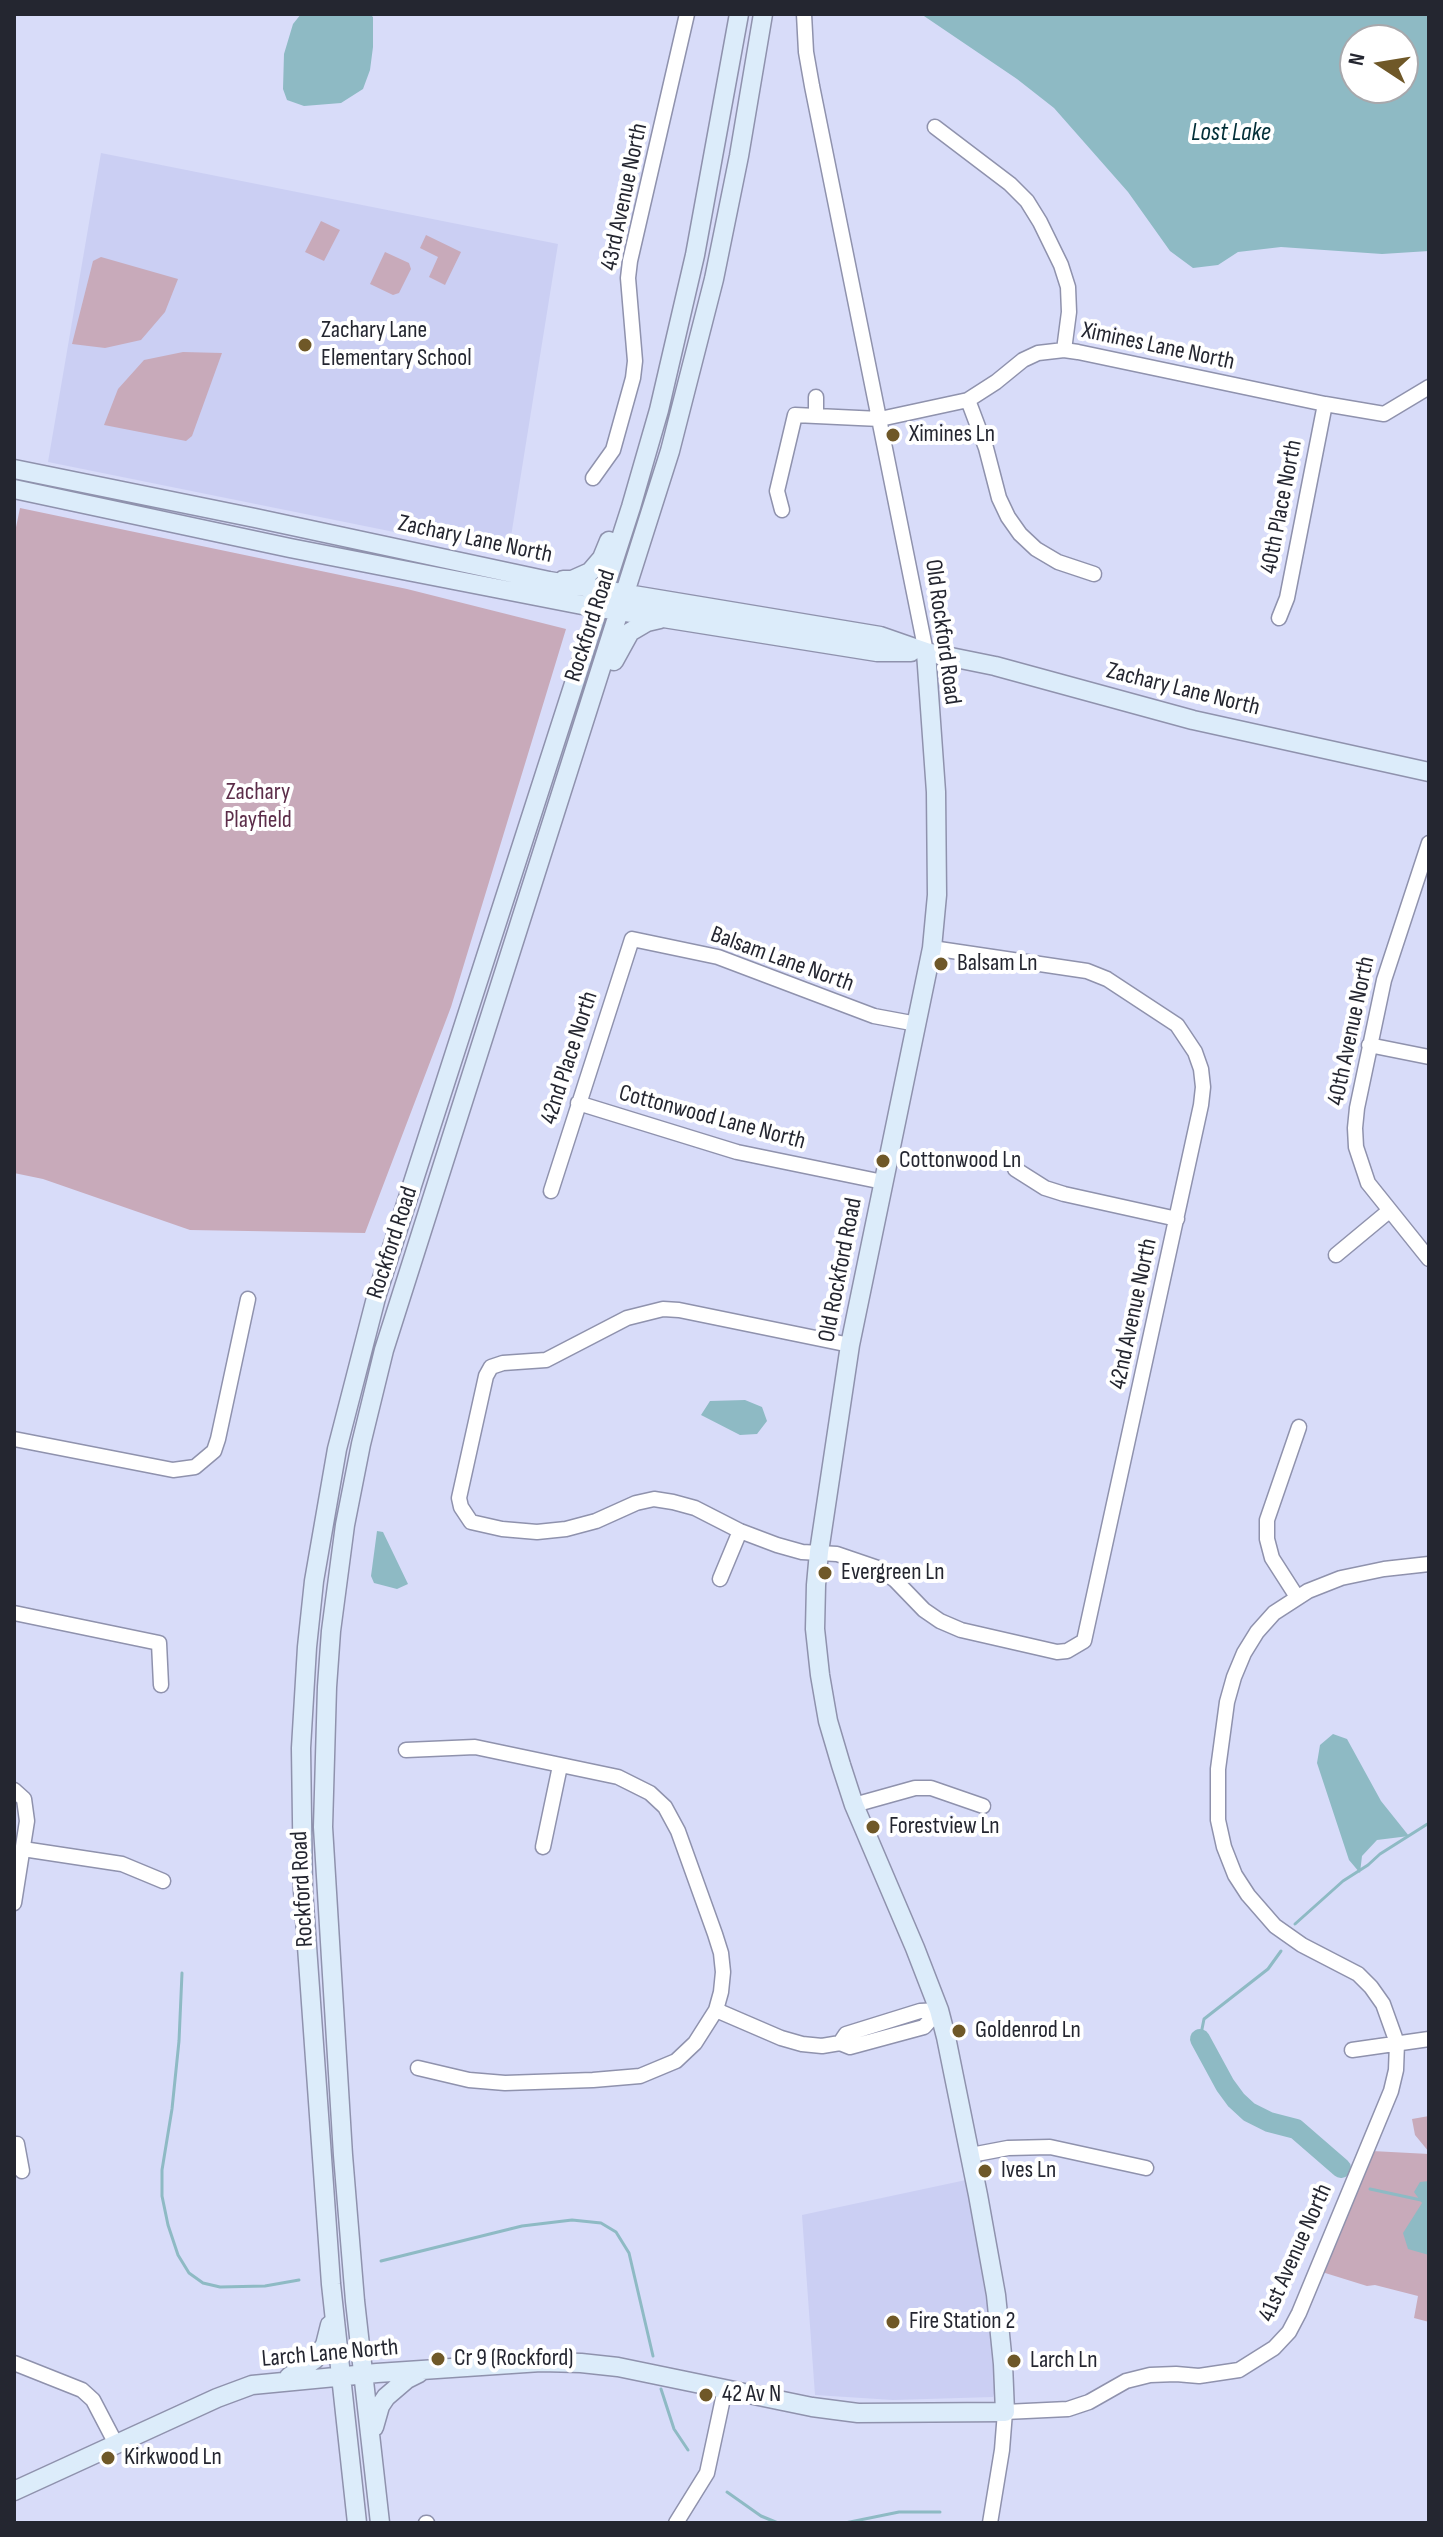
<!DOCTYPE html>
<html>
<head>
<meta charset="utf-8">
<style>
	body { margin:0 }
	#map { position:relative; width:1443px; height:2537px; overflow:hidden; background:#d8dcf9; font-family:"Sofia Sans Condensed",sans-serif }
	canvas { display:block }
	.frame { position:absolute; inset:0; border:16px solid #242630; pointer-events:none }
	.north { position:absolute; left:1339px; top:24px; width:80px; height:80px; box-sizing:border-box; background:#fff; border:2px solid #a7a8ac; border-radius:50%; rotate:282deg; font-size:22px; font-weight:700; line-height:32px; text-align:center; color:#242630 }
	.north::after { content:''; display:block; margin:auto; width:28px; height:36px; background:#6f5828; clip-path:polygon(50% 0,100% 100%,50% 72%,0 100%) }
</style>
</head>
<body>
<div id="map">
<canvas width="1443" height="2537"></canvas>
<div class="frame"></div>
<div class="north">N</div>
</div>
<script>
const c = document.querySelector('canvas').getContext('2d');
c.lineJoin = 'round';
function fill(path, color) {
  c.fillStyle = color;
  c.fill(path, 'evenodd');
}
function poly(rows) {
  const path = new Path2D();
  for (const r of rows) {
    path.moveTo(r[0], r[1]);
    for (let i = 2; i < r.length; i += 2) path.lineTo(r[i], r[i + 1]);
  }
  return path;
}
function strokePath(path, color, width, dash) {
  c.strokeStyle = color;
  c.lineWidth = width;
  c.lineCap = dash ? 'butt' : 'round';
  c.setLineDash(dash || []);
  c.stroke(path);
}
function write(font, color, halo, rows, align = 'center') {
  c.font = font + ' "Sofia Sans Condensed",sans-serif';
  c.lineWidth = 8;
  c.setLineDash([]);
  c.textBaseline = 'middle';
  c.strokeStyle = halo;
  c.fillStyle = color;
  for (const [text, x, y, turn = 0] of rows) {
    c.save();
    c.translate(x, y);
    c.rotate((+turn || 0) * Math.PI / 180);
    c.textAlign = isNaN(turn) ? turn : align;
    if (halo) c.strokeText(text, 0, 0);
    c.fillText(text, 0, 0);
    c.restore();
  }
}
fill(poly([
	[101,153,558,244,508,555,48,462],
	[966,2180,990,2321,995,2391,993,2397,893,2400,815,2395,802,2215]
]), '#cbcff3');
fill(poly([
	[321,221,340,230,324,261,305,252],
	[426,235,461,252,445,285,429,277,438,257,420,248],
	[385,252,409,263,411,269,399,293,393,295,370,284],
	[101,257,178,279,165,312,141,340,105,348,72,344,93,261],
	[183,352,222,353,192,436,186,441,104,425,118,389,144,360],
	[20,508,407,589,566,629,451,1007,365,1233,190,1230,43,1179,14,1173,14,537],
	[1429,2116,1429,2152,1415,2135,1412,2119],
	[1372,2151,1429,2154,1429,2322,1414,2318,1418,2296,1375,2285,1367,2286,1322,2272]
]), '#c8aaba');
fill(poly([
	[301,14,370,14,373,17,373,47,370,70,363,89,341,103,304,106,287,100,283,89,284,54,293,24],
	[921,14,1429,14,1429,251,1382,254,1281,247,1238,252,1218,265,1193,268,1170,251,1128,192,1054,108,1017,79],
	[1403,40,1403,88,1355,88,1355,40],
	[745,1400,762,1407,767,1421,757,1434,740,1435,701,1415,710,1401],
	[377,1531,383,1532,408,1584,397,1589,374,1583,371,1576],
	[1333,1734,1347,1739,1381,1801,1409,1836,1377,1840,1362,1856,1360,1873,1349,1860,1317,1763,1320,1745],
	[1429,2181,1429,2255,1408,2249,1403,2233,1422,2203,1414,2192,1420,2182]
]), '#8ebac4');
strokePath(poly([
	[1295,1924,1343,1881,1368,1865,1380,1854,1429,1823],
	[182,1973,179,2041,172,2109,162,2170,162,2196,168,2225,178,2255,189,2273,203,2283,220,2287,265,2286,299,2280],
	[1200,2039,1204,2019,1268,1969,1281,1951],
	[1370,2189,1421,2200],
	[381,2261,522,2226,572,2220,601,2223,616,2232,629,2253,653,2356],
	[661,2389,674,2429,688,2450],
	[727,2492,761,2516,778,2523],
	[845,2523,899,2512,940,2512]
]), '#8ebac4', 3);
strokePath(poly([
	[1200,2039,1225,2085,1236,2100,1249,2112,1269,2122,1296,2129,1341,2168]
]), '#8ebac4', 20);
const street = poly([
	[804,14,806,52,812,86,926,652],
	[935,127,1010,184,1027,201,1040,222,1061,265,1068,287,1069,312,1064,350],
	[816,397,816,416],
	[968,400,986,448,999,498,1008,517,1020,534,1036,549,1058,562,1094,574],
	[593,478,613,450,633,378,635,361,628,278,630,261,687,14],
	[782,510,777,491,795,415,880,419,968,400,996,382,1023,360,1038,353,1064,350,1078,352,1325,404,1384,414,1429,387],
	[1279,618,1287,598,1325,404],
	[1429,843,1384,980,1357,1108,1355,1128,1356,1147,1368,1183,1429,1259],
	[1369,1045,1429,1057],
	[578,1103,737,1152,883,1182],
	[1015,1169,1045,1188,1064,1194,1177,1219],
	[551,1191,632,939,718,957,874,1016,917,1024],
	[1336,1255,1389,1211],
	[850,1345,679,1310,663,1309,627,1318,546,1360,503,1363,491,1367,486,1376,459,1498,461,1507,471,1522,502,1529,537,1532,566,1529,596,1521,636,1503,654,1499,673,1502,695,1508,740,1531,777,1545,802,1552,837,1554,878,1568,895,1580,924,1610,940,1621,961,1630,1057,1652,1067,1651,1084,1641,1201,1105,1203,1087,1201,1069,1195,1052,1177,1025,1107,979,1087,971,932,948],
	[14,1439,173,1470,195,1467,214,1451,218,1439,248,1299],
	[720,1579,740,1531],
	[1297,1597,1272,1558,1267,1539,1267,1520,1299,1427],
	[14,1613,159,1643,161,1685],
	[406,1750,475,1747,618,1777,650,1793,665,1807,678,1831,715,1934,721,1953,723,1972,721,1992,716,2010,695,2043,676,2061,640,2076,593,2080,505,2083,469,2080,418,2068],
	[14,1790,24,1799,27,1821,14,1903],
	[854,1805,915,1788,931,1788,983,1806],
	[543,1847,560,1766],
	[23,1849,122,1864,163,1881],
	[716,2010,781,2038,802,2044,822,2046,840,2043,850,2047,924,2027,939,2010],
	[840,2043,846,2034,920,2011,939,2010],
	[1352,2050,1429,2039],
	[14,2144,17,2144,22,2171],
	[971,2155,1008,2148,1050,2147,1146,2168],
	[14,2363,82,2390,93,2400,116,2444],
	[426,2523,427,2523],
	[676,2523,707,2473,725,2389],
	[990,2523,1002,2450,1005,2412,1068,2409,1089,2402,1126,2381,1150,2375,1176,2374,1199,2376,1239,2370,1274,2348,1289,2332,1299,2313,1391,2091,1396,2070,1397,2043,1383,2004,1371,1987,1358,1974,1302,1945,1275,1926,1248,1895,1235,1875,1224,1847,1218,1820,1218,1769,1227,1702,1234,1677,1244,1653,1257,1632,1274,1613,1308,1591,1341,1578,1384,1569,1429,1564]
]);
const secondary = poly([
	[14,469,255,518,549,581,880,636,926,652,995,666,1193,720,1429,772],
	[14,489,290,548,582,605,877,652,911,652],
	[563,580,572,580,590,572,602,558,609,541],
	[614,661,630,632,647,622,660,619],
	[289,2377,315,2359,325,2345,330,2325],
	[374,2427,380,2406,386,2397,407,2379,419,2373],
	[14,2491,217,2398,252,2385,377,2373,541,2362,581,2363,618,2367,812,2407,858,2413,1005,2412,1003,2364,996,2295,978,2195,946,2037,939,2010,915,1948,854,1805,841,1765,828,1721,820,1675,815,1629,816,1585,819,1552,850,1345,932,948,937,895,936,792,926,652],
	[357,2523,331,2284,303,1890,301,1748,307,1647,314,1581,337,1449,377,1294,631,507,659,410,695,255,739,14],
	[380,2523,355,2301,343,2155,323,1827,327,1687,331,1631,345,1525,361,1444,384,1350,670,451,714,279,739,156,763,14]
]);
strokePath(street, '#8f92ad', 17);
strokePath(secondary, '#8f92ad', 21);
strokePath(street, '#fff', 14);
strokePath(secondary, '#dcecfa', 18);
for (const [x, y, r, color] of [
	[305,345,8,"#6f5828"],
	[893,435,8,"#6f5828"],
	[941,964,8,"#6f5828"],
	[883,1161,8,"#6f5828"],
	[825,1573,8,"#6f5828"],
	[873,1827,8,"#6f5828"],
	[959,2031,8,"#6f5828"],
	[985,2171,8,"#6f5828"],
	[893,2322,8,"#6f5828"],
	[438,2359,8,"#6f5828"],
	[1014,2361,8,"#6f5828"],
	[706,2395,8,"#6f5828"],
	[108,2458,8,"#6f5828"]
]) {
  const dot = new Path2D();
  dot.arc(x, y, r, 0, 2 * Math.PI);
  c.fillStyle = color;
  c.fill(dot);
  strokePath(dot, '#fff', 3);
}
write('24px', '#242630', '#fff', [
	["43rd Avenue North",625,197,-78],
	["Ximines Lane North",1158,347,12],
	["40th Place North",1282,507,-79],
	["Zachary Lane North",475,540,12],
	["Rockford Road",591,626,-72],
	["Old Rockford Road",942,632,82],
	["Zachary Lane North",1183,690,14],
	["Balsam Lane North",782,960,20],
	["40th Avenue North",1352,1031,-78],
	["42nd Place North",570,1058,-72],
	["Cottonwood Lane North",712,1118,15],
	["Rockford Road",393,1243,-72],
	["Old Rockford Road",841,1270,-79],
	["42nd Avenue North",1134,1314,-78],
	["Rockford Road",303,1889,-93],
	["41st Avenue North",1296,2253,-66],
	["Larch Lane North",330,2354,-5]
]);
write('24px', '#242630', '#fff', [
	["Zachary Lane",321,331],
	["Elementary School",321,359],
	["Ximines Ln",909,435],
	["Balsam Ln",957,964],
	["Cottonwood Ln",899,1161],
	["Evergreen Ln",841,1573],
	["Forestview Ln",889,1827],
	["Goldenrod Ln",975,2031],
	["Ives Ln",1001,2171],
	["Fire Station 2",909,2322],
	["Cr 9 (Rockford)",454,2359],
	["Larch Ln",1030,2361],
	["42 Av N",722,2395],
	["Kirkwood Ln",124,2458]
], 'left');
write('24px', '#5c2d49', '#fff', [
	["Zachary",258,793],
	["Playfield",258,821]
]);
write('italic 26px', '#032f38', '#fff', [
	["Lost Lake",1231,133]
]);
</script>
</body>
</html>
